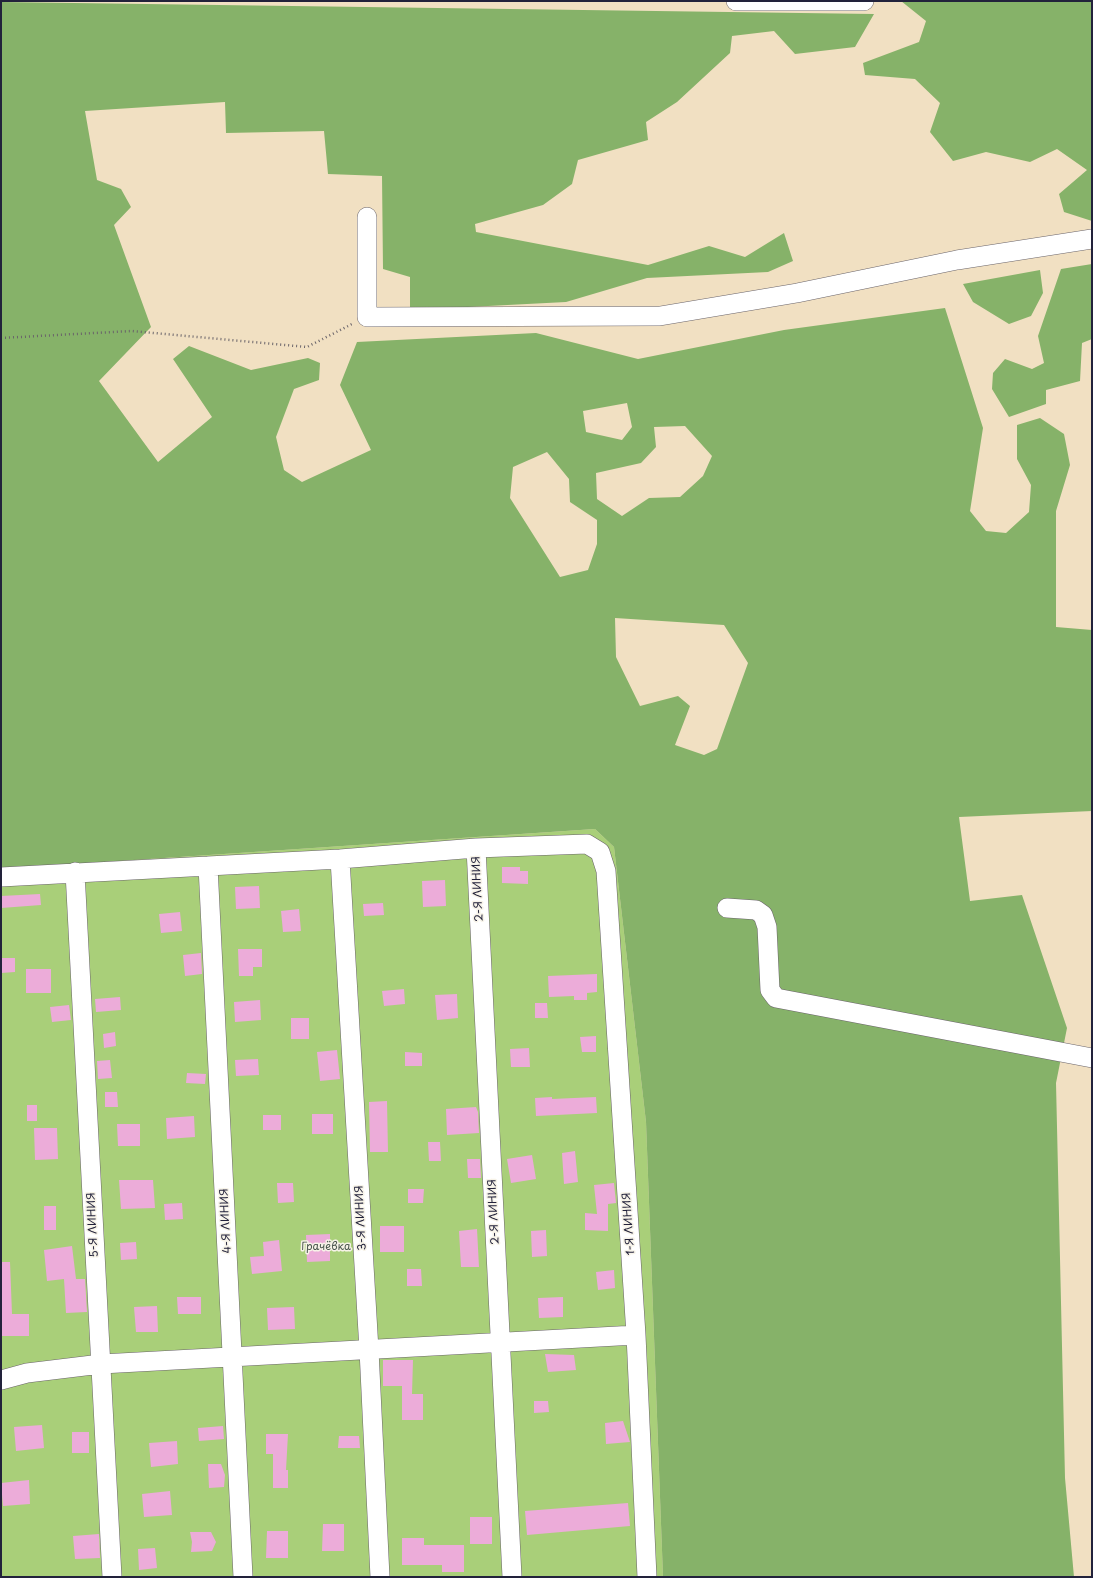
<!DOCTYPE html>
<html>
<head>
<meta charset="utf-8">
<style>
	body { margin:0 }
	#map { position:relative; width:1093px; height:1578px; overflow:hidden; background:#f1e0c2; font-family:"Playpen Sans",sans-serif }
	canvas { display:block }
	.frame { position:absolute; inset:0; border:2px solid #22223b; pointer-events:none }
</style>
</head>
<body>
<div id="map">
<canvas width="1093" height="1578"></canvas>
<div class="frame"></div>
</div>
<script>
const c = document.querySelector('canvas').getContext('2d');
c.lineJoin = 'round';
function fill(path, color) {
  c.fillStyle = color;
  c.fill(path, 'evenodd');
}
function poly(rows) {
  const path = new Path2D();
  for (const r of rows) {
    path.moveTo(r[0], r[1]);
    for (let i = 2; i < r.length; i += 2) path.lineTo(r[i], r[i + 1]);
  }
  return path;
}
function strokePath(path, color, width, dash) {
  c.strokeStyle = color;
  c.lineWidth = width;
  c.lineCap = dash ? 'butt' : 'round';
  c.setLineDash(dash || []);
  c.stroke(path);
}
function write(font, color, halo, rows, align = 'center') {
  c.font = font + ' "Playpen Sans",sans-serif';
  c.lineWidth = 3;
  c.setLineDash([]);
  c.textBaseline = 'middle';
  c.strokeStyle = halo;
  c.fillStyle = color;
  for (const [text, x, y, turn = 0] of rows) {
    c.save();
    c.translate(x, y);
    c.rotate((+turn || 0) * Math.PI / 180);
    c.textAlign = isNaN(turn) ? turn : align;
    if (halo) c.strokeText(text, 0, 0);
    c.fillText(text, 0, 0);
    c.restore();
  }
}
fill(poly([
	[595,829,614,847,646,1122,663,1577,1,1577,1,869]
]), '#a9cf79');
fill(poly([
	[901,1,1092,1,1092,221,1064,212,1059,194,1087,170,1057,149,1030,162,986,152,953,161,930,132,940,103,915,79,865,75,863,63,919,42,926,21],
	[1,2,874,14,855,47,795,54,774,31,732,36,730,53,677,102,646,122,648,140,578,160,572,184,543,205,475,224,476,232,648,265,709,246,745,257,784,233,793,261,768,272,647,278,566,302,410,310,410,277,383,269,382,176,328,174,324,131,226,133,225,102,85,111,97,180,121,189,131,207,114,225,151,327,99,381,158,462,212,417,173,359,189,346,251,370,308,358,320,363,319,380,294,389,276,437,284,470,302,482,371,450,340,385,357,342,536,333,638,359,784,330,945,308,983,428,970,511,986,531,1006,533,1029,512,1031,485,1017,459,1017,425,1040,418,1064,434,1070,465,1056,511,1056,627,1092,630,1092,811,959,817,970,901,1022,895,1067,1028,1056,1083,1065,1478,1074,1577,663,1577,646,1122,614,847,595,829,1,869],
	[627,403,632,427,622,440,586,432,583,411],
	[685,426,712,456,703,476,680,497,649,498,622,516,597,499,596,473,641,463,656,447,654,427],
	[547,452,569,479,570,502,597,520,597,544,588,570,560,577,510,498,513,467],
	[615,618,724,625,748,663,717,749,704,755,675,745,690,706,678,696,640,706,616,657],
	[1092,264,1092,339,1082,343,1080,381,1046,390,1046,404,1009,417,992,389,993,373,1005,359,1032,369,1044,363,1038,336,1061,269],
	[1040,270,1043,293,1031,316,1009,324,973,302,963,284]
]), '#86b269');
fill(poly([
	[502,867,520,867,520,871,528,871,528,884,502,883],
	[445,880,446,906,423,907,422,881],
	[259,886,260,908,236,909,235,887],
	[40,894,41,905,1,908,1,896],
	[383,903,384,915,364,916,363,904],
	[299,909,301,931,283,932,281,911],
	[180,912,182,931,161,933,159,914],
	[238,949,262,949,262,967,253,967,253,976,239,976],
	[201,953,202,974,185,976,183,955],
	[1,958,15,958,15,972,1,973],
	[26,969,51,969,51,993,26,993],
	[597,974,597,992,587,993,587,1000,574,1000,574,996,549,997,548,976],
	[404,989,405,1004,384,1006,382,991],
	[457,994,458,1018,437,1020,435,995],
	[120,997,121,1010,96,1012,95,999],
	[260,1000,261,1020,235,1022,234,1002],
	[535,1003,547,1003,548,1018,535,1018],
	[69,1005,71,1020,52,1022,50,1007],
	[291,1018,309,1018,309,1039,291,1039],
	[115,1032,116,1046,104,1048,103,1034],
	[596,1036,596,1052,582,1052,580,1037],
	[529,1048,530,1067,511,1067,510,1049],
	[337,1050,340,1079,320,1081,317,1052],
	[405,1052,422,1053,422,1066,405,1066],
	[258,1059,259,1075,236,1076,235,1060],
	[110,1060,112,1078,98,1079,97,1061],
	[187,1073,206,1074,205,1084,186,1083],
	[105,1092,117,1092,118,1107,105,1107],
	[552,1097,552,1099,596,1097,597,1113,536,1116,535,1098],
	[387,1101,388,1152,370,1152,369,1102],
	[27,1105,37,1105,37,1121,27,1121],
	[476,1107,478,1112,479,1133,447,1135,446,1109],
	[312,1114,333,1114,333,1134,312,1134],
	[263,1115,281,1115,281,1130,263,1130],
	[194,1116,195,1137,167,1139,166,1118],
	[117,1124,140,1124,140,1146,118,1146],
	[34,1128,57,1128,58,1159,35,1160],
	[428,1142,440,1142,441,1161,429,1161],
	[575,1151,578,1182,564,1184,562,1153],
	[532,1155,536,1179,511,1183,507,1159],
	[467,1159,480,1159,481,1178,468,1178],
	[119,1180,153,1180,155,1208,121,1209],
	[277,1183,293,1183,294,1202,278,1203],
	[614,1183,616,1203,608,1204,608,1231,585,1230,585,1213,597,1214,594,1185],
	[408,1189,424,1189,423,1203,408,1203],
	[182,1203,183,1219,165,1220,164,1204],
	[44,1206,56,1206,56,1230,44,1230],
	[380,1226,404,1226,404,1252,380,1252],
	[477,1229,479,1267,461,1267,459,1231],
	[546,1230,547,1256,532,1257,531,1231],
	[330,1234,330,1261,307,1262,306,1235],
	[279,1240,282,1271,252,1274,250,1257,264,1256,263,1242],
	[136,1242,137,1259,121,1260,120,1243],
	[72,1246,76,1279,85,1279,87,1312,66,1313,64,1279,47,1281,44,1250],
	[1,1262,10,1262,12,1314,29,1314,29,1336,2,1336],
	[407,1269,421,1269,422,1286,407,1286],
	[614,1270,615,1288,598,1290,596,1272],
	[177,1297,201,1297,201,1314,178,1314],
	[563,1297,563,1317,539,1318,538,1298],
	[157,1306,158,1332,136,1332,134,1307],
	[294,1307,295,1329,268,1330,267,1308],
	[545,1354,574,1355,576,1370,548,1372],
	[383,1360,413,1360,412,1394,423,1394,423,1420,402,1420,402,1386,383,1386],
	[534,1401,548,1401,549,1412,534,1413],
	[623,1421,630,1442,606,1444,605,1423],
	[42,1425,44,1448,16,1451,14,1427],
	[223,1426,224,1439,199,1441,198,1428],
	[72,1432,89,1432,89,1453,72,1453],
	[266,1434,288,1434,286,1470,288,1470,288,1488,273,1488,273,1454,266,1454],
	[339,1436,359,1436,360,1448,338,1448],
	[177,1441,178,1464,151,1467,149,1443],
	[208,1464,221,1464,225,1475,224,1487,209,1488],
	[29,1480,30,1504,3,1506,1,1483],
	[170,1491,172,1515,144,1517,142,1494],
	[628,1503,630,1526,527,1535,525,1511],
	[470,1517,492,1517,492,1544,470,1544],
	[323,1524,344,1524,344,1551,322,1551],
	[267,1531,288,1531,288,1558,266,1558],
	[190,1532,211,1532,216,1542,212,1551,191,1552,192,1542],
	[99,1534,100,1558,75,1559,73,1536],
	[402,1538,424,1538,424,1545,464,1545,464,1572,442,1572,442,1565,402,1565],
	[155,1548,157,1568,139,1570,138,1549]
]), '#ecacd9');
const minor = poly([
	[736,1,864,1],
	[367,217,367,317,660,316,797,293,957,260,1092,239],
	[476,848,512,1577],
	[340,859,369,1350,380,1577],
	[208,866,243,1577],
	[75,872,112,1577],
	[1,877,340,859,476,848,587,844,600,852,606,871,636,1335,647,1577],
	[727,908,756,910,763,915,767,927,770,990,776,998,1092,1058],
	[1,1380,27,1373,101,1364,636,1335]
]);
strokePath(minor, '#6a646a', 20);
strokePath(poly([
	[1,338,132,331,307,347,354,323]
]), '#6a646a', 2.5, [1, 3]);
strokePath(minor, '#fff', 19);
write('11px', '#22223b', '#f7f3e8', [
	["2-Я ЛИНИЯ",478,889,-93],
	["2-Я ЛИНИЯ",494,1212,-93],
	["3-Я ЛИНИЯ",361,1218,-93],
	["4-Я ЛИНИЯ",226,1221,-93],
	["1-Я ЛИНИЯ",629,1224,-94],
	["5-Я ЛИНИЯ",93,1225,-93]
]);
write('11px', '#4a564e', '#f7f3e8', [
	["Грачёвка",326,1247]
]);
</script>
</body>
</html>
